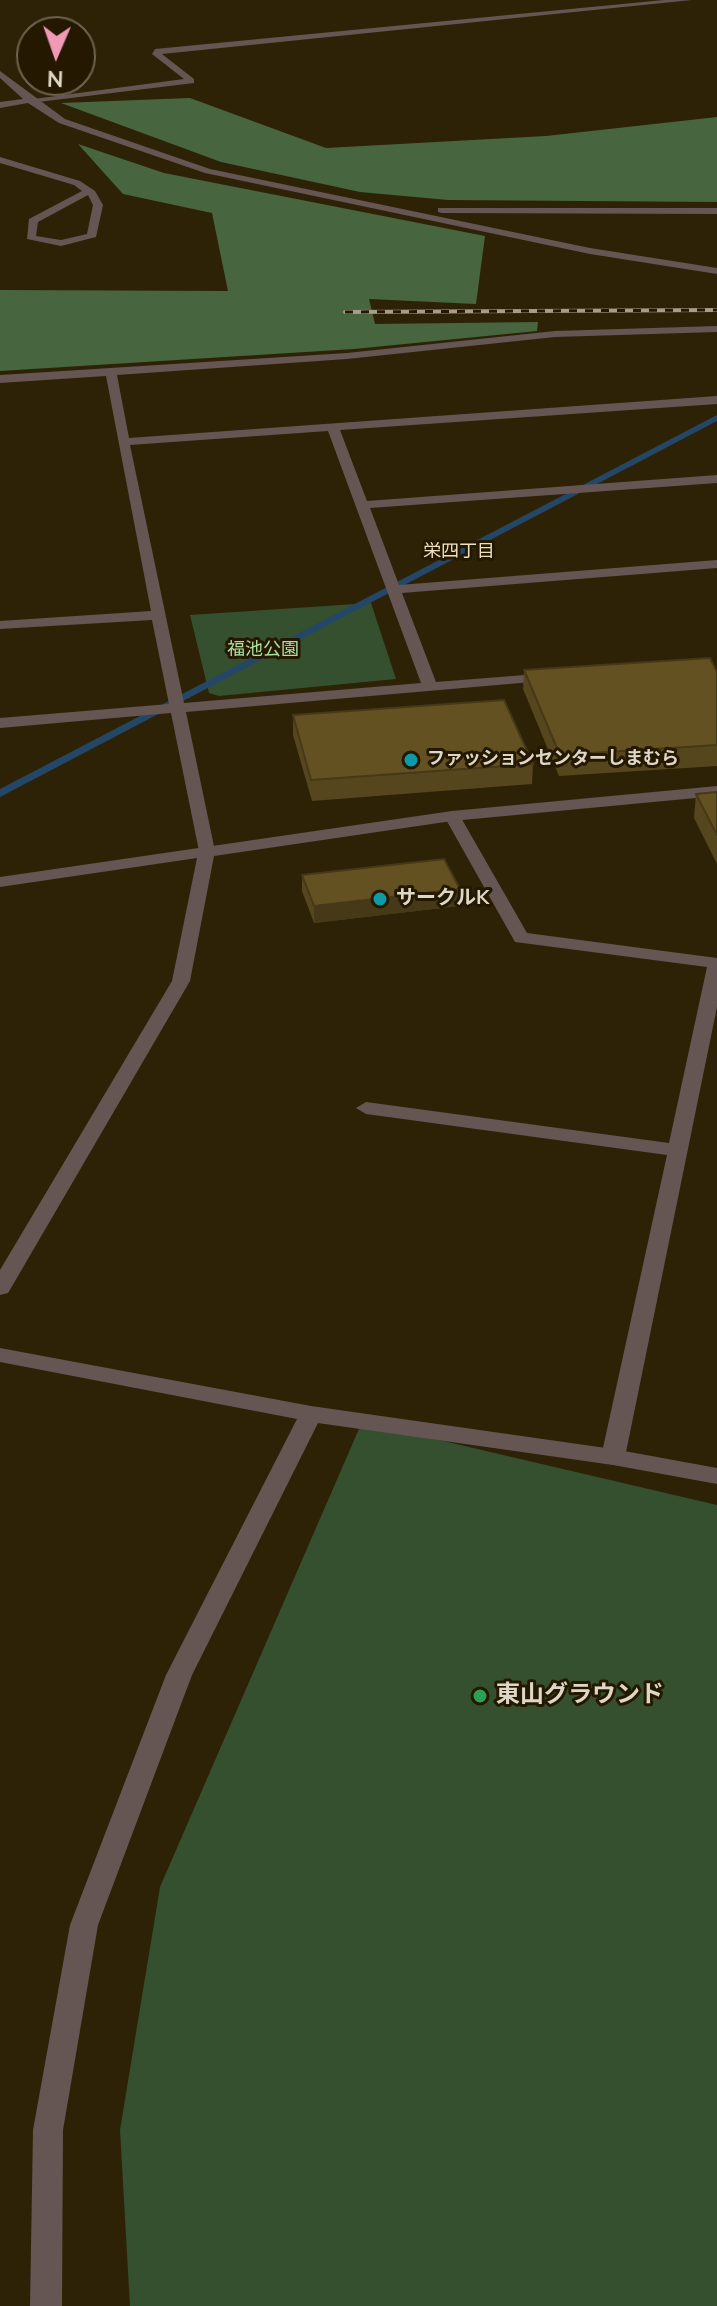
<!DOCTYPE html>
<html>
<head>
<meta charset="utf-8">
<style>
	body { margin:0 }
	#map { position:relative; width:717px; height:2306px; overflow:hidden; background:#2e2206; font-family:"Nunito Sans",sans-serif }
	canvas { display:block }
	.north { position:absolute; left:16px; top:16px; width:80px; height:80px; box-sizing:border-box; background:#241900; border:2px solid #6e6550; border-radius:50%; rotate:182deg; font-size:22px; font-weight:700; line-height:32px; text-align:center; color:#ded7c7 }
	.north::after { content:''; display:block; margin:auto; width:28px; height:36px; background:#f09ab6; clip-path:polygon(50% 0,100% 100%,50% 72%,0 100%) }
</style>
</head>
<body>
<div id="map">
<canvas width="717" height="2306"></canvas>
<div class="north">N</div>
</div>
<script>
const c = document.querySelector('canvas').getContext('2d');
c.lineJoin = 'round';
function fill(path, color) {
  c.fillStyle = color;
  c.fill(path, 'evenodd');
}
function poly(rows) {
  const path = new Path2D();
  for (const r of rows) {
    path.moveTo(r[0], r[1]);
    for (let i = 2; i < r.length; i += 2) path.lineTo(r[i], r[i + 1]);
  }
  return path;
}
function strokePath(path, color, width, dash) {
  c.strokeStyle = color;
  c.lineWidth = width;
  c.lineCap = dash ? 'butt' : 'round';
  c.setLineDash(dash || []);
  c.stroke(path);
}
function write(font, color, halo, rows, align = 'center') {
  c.font = font + ' "Nunito Sans","Noto Sans JP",sans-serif';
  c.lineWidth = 6;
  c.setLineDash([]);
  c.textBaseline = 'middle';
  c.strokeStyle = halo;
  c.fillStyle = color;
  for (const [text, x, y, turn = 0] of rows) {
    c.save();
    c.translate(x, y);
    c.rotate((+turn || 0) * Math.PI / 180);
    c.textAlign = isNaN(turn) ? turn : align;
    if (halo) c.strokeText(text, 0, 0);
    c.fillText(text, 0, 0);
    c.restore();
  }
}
fill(poly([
	[371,603,396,679,219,696,209,693,190,615],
	[362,1422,717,1505,717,2306,130,2306,120,2130,160,1887]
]), '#35502e');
fill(poly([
	[190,98,326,148,546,136,717,117,717,202,448,200,360,192,221,162,61,103],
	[78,144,164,173,485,236,476,304,369,299,375,324,538,322,537,331,354,349,0,371,0,290,228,291,212,213,123,194]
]), '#47653f');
fill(poly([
	[717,415,717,421,0,797,0,789,717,415]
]), '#244767');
fill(poly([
	[664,0,692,0,162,54,194,79,194,83,30,103,26,100,184,79,152,54,155,49,664,0]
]), '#655553');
fill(poly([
	[0,71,65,119,210,169,590,248,717,268,717,274,590,254,205,173,59,123,28,103,0,108,0,102,23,99,0,78,0,71],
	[0,157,80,181,95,191,103,205,96,237,61,246,27,239,29,219,82,191,74,185,0,163,0,157],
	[88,195,93,205,87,234,61,240,36,236,38,222,88,195],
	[438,208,717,208,717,214,442,213,438,212,438,208],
	[717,326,717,332,555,337,347,359,117,375,129,438,717,396,717,404,340,430,367,501,717,475,717,483,370,508,399,585,717,560,717,568,402,593,436,682,550,673,557,677,555,680,186,712,215,851,207,856,199,851,171,713,0,728,0,718,169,704,152,620,0,629,0,621,151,611,106,376,0,383,0,375,347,353,555,331,717,326],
	[328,431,421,683,184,703,130,445,328,431],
	[452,811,460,816,527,933,717,958,717,1007,625,1457,621,1463,613,1465,605,1463,601,1457,667,1155,366,1114,356,1108,366,1102,669,1143,707,967,515,942,444,816,452,811]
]), '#655553');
fill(poly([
	[717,786,717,796,452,821,214,856,190,981,11,1288,8,1293,0,1295,0,1270,172,981,197,858,0,887,0,877,452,811,717,786],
	[0,1348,311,1406,613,1449,717,1468,717,1484,613,1465,318,1423,192,1675,98,1925,63,2130,62,2306,30,2306,33,2130,70,1925,166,1675,297,1419,0,1362,0,1348]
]), '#655553');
const rail = poly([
	[345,312,717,310]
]);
strokePath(rail, '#a59d89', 4);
strokePath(rail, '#241900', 3, [8]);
fill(poly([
	[524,670,717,672,717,766,559,776,523,689],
	[293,715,533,764,532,784,312,801,293,735],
	[717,792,717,864,694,818,696,794],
	[302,875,459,906,314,923,302,891]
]), '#56461d');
fill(poly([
	[460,889,459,906,314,923,314,906]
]), '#463918');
const building = poly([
	[710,658,717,672,717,745,560,755,524,670,710,658],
	[504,700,533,764,311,780,293,715,504,700],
	[717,792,717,835,696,794,717,792],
	[444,859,460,889,314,906,302,875,444,859]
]);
fill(building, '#645122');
strokePath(building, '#463918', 2);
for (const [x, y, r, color] of [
	[411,760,8,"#0f9aa8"],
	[380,899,8,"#0f9aa8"],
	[480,1696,8,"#2e9e5b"]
]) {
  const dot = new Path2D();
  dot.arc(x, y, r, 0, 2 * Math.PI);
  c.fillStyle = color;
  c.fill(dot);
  strokePath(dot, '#241900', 3);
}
write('18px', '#eedfbf', '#241900', [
	["栄四丁目",459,553]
]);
write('18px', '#aedfa1', '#241900', [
	["福池公園",263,651]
]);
write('bold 18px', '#ded7c7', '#241900', [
	["ファッションセンターしまむら",427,760]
], 'left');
write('bold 20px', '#ded7c7', '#241900', [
	["サークルK",396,899]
], 'left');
write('bold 24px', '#ded7c7', '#241900', [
	["東山グラウンド",496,1696]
], 'left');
</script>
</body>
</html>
